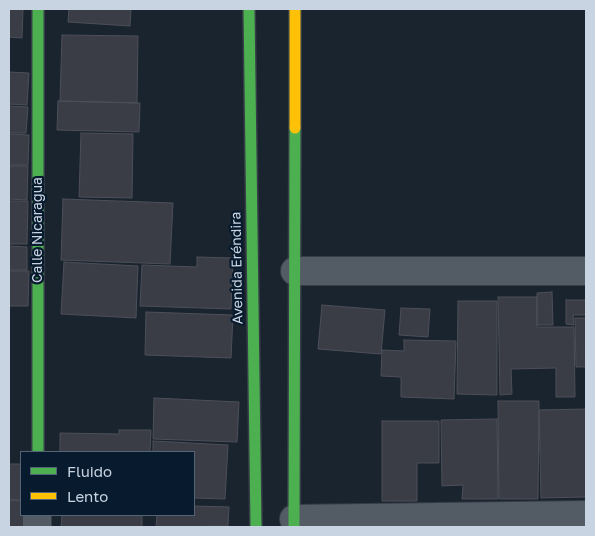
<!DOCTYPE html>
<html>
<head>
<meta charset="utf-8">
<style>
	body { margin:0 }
	#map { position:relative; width:595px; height:536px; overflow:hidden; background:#1a242f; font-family:"Golos Text",sans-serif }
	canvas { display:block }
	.frame { position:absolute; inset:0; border:10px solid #c9d4e2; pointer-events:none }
	.legend { position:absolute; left:20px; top:451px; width:175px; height:65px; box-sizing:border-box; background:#081a2d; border:1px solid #556475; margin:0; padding:6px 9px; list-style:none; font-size:15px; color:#c9d4e2 }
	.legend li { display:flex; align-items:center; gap:10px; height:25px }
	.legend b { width:25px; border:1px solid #556475 }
</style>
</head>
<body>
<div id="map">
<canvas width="595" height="536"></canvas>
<div class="frame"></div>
<ul class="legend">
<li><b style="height:6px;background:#4caf50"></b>Fluido</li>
<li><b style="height:6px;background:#ffc107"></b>Lento</li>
</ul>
</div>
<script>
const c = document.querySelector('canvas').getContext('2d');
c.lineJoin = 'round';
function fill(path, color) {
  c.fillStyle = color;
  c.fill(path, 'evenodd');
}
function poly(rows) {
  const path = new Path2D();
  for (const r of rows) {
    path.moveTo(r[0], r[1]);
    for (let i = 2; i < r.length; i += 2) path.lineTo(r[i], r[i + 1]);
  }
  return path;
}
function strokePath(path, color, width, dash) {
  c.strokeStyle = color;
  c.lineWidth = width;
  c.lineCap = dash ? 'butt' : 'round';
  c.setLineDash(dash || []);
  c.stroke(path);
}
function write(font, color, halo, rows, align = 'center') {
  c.font = font + ' "Golos Text",sans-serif';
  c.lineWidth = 4.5;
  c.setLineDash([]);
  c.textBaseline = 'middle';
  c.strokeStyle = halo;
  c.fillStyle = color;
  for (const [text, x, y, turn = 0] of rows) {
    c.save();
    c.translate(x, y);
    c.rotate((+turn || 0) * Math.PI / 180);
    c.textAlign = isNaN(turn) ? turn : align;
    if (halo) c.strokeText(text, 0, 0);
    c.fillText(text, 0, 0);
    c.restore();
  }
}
const building = poly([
	[9,9,23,9,22,38,9,37,9,9],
	[69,9,131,9,130,26,68,22,69,9],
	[62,35,138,36,137,103,60,101,62,35],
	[9,72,29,73,27,105,9,104,9,72],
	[58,101,140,103,139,132,57,130,58,101],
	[9,106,28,107,26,133,9,133,9,106],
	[81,133,133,134,132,198,79,197,81,133],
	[9,134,29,135,28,165,9,165,9,134],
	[9,166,28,166,27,200,9,199,9,166],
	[63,199,173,203,170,264,61,260,63,199],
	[9,201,28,201,27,244,9,244,9,201],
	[9,246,27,247,27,270,9,270,9,246],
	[197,257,233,258,231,309,140,306,142,265,197,267,197,257],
	[64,262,138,266,136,318,61,314,64,262],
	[9,271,29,271,28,306,9,306,9,271],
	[552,292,553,325,537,325,537,293,552,292],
	[498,297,537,297,537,327,574,327,575,397,556,397,556,368,511,369,512,394,500,395,498,297],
	[566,300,586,300,586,315,573,315,574,325,566,324,566,300],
	[458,301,497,301,497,395,457,394,458,301],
	[322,305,385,310,381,354,318,349,322,305],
	[401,308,430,309,428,337,399,335,401,308],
	[146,312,233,315,231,358,145,355,146,312],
	[575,318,586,318,586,367,576,367,575,318],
	[404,340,456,341,454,399,401,397,401,377,381,376,382,350,404,351,404,340],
	[154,398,239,402,237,442,153,439,154,398],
	[498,401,539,401,538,499,499,499,498,401],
	[586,409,586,497,541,498,539,410,586,409],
	[497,419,498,499,462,499,463,485,442,486,441,420,497,419],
	[382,421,439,421,439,463,417,463,417,501,382,501,382,421],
	[119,430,151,430,150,452,60,452,60,433,119,434,119,430],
	[153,441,228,445,225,499,194,498,194,452,153,452,153,441],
	[9,464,21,464,21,500,9,500,9,464],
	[9,500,21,501,21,515,28,515,28,527,9,527,9,500],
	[194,506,229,507,228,526,156,527,157,515,194,515,194,506],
	[62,515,142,515,142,527,61,527,62,515]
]);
fill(building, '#3a3c46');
strokePath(building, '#4d4f59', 1);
const street = poly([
	[295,271,586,271],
	[294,519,586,515],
	[37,527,37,515]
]);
const fast = poly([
	[38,9,38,452],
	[249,9,256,527],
	[294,527,295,128]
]);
const slow = poly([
	[295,128,295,9]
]);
strokePath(street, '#363e47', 30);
strokePath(fast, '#363e47', 14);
strokePath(slow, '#363e47', 14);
strokePath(street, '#535b65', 28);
strokePath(fast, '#4caf50', 11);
strokePath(slow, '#ffc107', 11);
write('14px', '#c9d4e2', '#081a2d', [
	["Calle Nicaragua",38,230,-90],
	["Avenida Eréndira",237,268,-91]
]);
</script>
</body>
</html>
